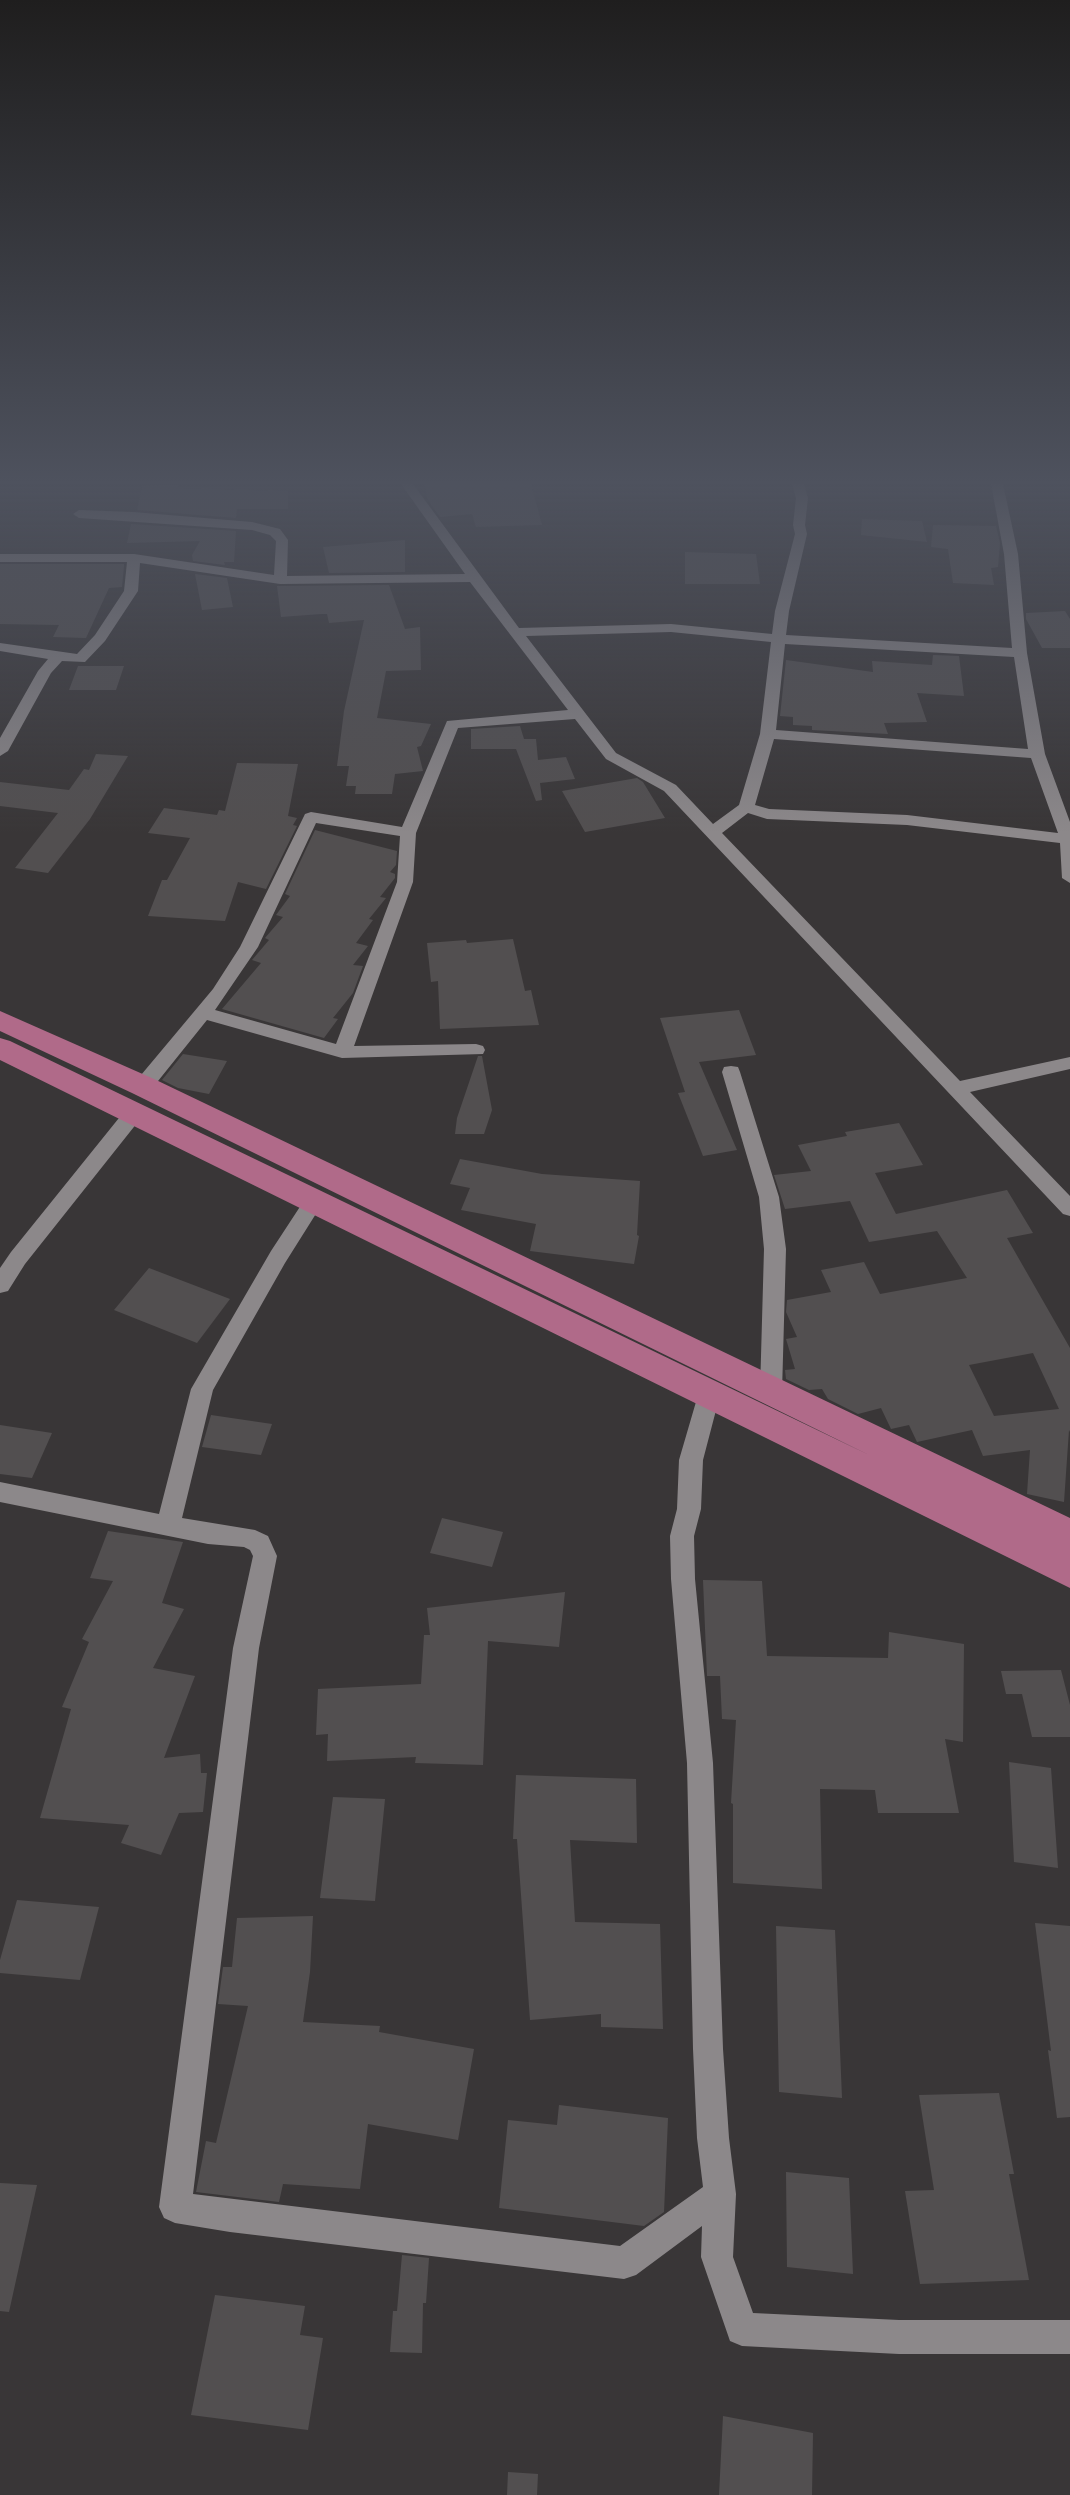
<!DOCTYPE html>
<html>
<head>
<meta charset="utf-8">
<style>
	body { margin:0 }
	canvas { display:block; background:#393637 }
</style>
</head>
<body>
<canvas width="1070" height="2495"></canvas>
<script>
const c = document.querySelector('canvas').getContext('2d');
c.lineJoin = 'round';
function fill(path, color) {
  c.fillStyle = color;
  c.fill(path, 'evenodd');
}
function poly(rows) {
  const path = new Path2D();
  for (const r of rows) {
    path.moveTo(r[0], r[1]);
    for (let i = 2; i < r.length; i += 2) path.lineTo(r[i], r[i + 1]);
  }
  return path;
}
fill(poly([
	[424,484,531,484,542,525,476,527,472,514,440,517,428,500],
	[178,485,178,488,288,491,288,509,237,509,236,518,137,510,142,486],
	[862,519,922,521,927,542,861,535],
	[131,524,236,531,234,562,224,562,225,565,193,561,192,555,200,541,127,543],
	[933,525,996,526,1000,543,998,567,991,568,994,585,953,583,948,549,931,547],
	[405,540,405,572,329,573,323,547],
	[685,552,756,554,760,584,685,584],
	[0,564,124,564,124,566,122,587,109,588,86,638,53,637,59,625,0,624],
	[195,574,227,578,233,607,202,610],
	[389,585,405,629,420,627,421,670,386,671,377,718,431,724,421,746,417,747,423,771,395,774,392,794,355,794,356,786,346,786,349,766,337,766,344,711,364,620,329,623,327,614,321,614,281,617,277,586],
	[1065,611,1070,619,1070,648,1042,648,1026,619,1026,613],
	[933,655,959,656,964,696,917,693,927,722,884,723,888,734,812,730,812,726,793,725,793,717,780,716,786,660,873,672,872,661,932,665],
	[78,666,124,666,116,690,69,690],
	[520,726,524,739,536,739,538,760,566,757,575,779,540,783,542,800,536,801,516,749,471,749,471,729],
	[96,754,128,756,90,819,48,873,15,868,58,813,0,806,0,782,69,790,84,769,89,770],
	[237,763,298,764,288,816,297,818,293,825,297,826,266,889,238,882,225,921,148,916,162,880,167,880,190,838,148,833,164,808,217,815,219,810,225,811],
	[637,778,643,782,665,818,585,832,562,791],
	[315,830,397,851,396,865,390,872,395,874,395,878,380,897,386,898,369,919,373,920,356,943,368,946,353,965,363,966,353,993,333,1018,338,1019,324,1038,222,1009,261,963,252,960,269,940,265,938,283,917,276,915,290,896,285,894],
	[513,939,525,991,531,990,539,1025,440,1029,438,981,431,982,427,943,466,940,467,943],
	[739,1010,756,1055,699,1062,737,1150,703,1156,678,1093,685,1092,660,1018],
	[183,1054,227,1061,209,1094,178,1088,162,1080],
	[478,1056,482,1056,492,1110,484,1134,455,1134,457,1118],
	[899,1123,923,1165,875,1173,896,1214,1007,1190,1033,1233,1007,1238,1070,1348,1070,1432,1069,1430,1064,1502,1027,1494,1030,1450,983,1456,972,1430,917,1442,909,1425,891,1429,881,1408,858,1414,828,1399,822,1389,809,1390,786,1379,785,1370,795,1369,786,1339,797,1337,786,1312,787,1300,831,1292,821,1270,864,1262,880,1294,967,1278,937,1231,869,1242,850,1201,785,1209,774,1175,811,1171,798,1145,847,1136,845,1132],
	[1033,1353,1059,1409,994,1416,969,1365],
	[460,1159,542,1174,640,1181,637,1235,639,1236,634,1264,530,1251,536,1224,461,1210,470,1188,450,1184],
	[149,1268,230,1299,197,1343,114,1310],
	[211,1415,272,1424,261,1455,202,1447],
	[0,1425,52,1433,32,1478,0,1474],
	[442,1518,503,1532,492,1567,430,1553],
	[108,1531,183,1542,162,1603,184,1609,153,1668,195,1676,164,1758,200,1754,201,1773,207,1773,203,1812,179,1813,161,1855,121,1843,129,1825,40,1818,71,1709,62,1707,89,1642,82,1639,113,1581,90,1578],
	[703,1580,762,1581,767,1656,888,1658,889,1632,964,1644,963,1742,945,1739,959,1813,878,1813,875,1790,820,1789,822,1889,733,1883,733,1804,731,1803,736,1720,722,1719,720,1676,707,1676],
	[565,1592,559,1647,488,1641,483,1765,415,1763,416,1757,327,1761,328,1734,316,1735,318,1689,421,1684,424,1635,430,1635,427,1608],
	[1061,1670,1070,1705,1070,1737,1032,1737,1022,1694,1006,1694,1001,1671],
	[1009,1762,1051,1768,1058,1868,1014,1862],
	[516,1775,636,1779,637,1843,570,1840,575,1922,660,1924,663,2029,601,2027,601,2014,530,2020,517,1839,513,1839],
	[333,1797,385,1799,375,1901,320,1898],
	[17,1900,99,1907,80,1980,0,1973,0,1960],
	[313,1916,310,1972,303,2022,380,2026,379,2032,474,2049,458,2140,368,2124,360,2189,283,2184,279,2202,196,2192,206,2141,216,2143,248,2006,218,2004,223,1967,232,1967,237,1918],
	[1035,1923,1070,1926,1070,2117,1057,2118,1048,2050,1051,2051],
	[776,1926,835,1930,842,2098,779,2092],
	[999,2093,1014,2174,1009,2174,1029,2280,920,2284,905,2191,934,2190,919,2095],
	[559,2105,668,2118,664,2212,644,2226,499,2208,508,2120,557,2125],
	[786,2172,849,2178,853,2274,787,2267],
	[0,2183,37,2185,9,2312,0,2311],
	[402,2255,429,2258,426,2303,423,2303,422,2353,390,2352,393,2311,397,2311],
	[215,2295,305,2306,300,2335,323,2338,308,2430,191,2415],
	[723,2416,813,2433,812,2495,719,2495],
	[508,2472,538,2474,537,2495,507,2495]
]), '#524f50');
fill(poly([
	[401,484,413,484,519,628,671,624,772,634,775,611,795,534,793,525,796,498,792,484,804,484,808,498,805,525,807,534,789,611,786,635,1012,648,1004,554,991,484,1003,484,1018,554,1027,653,1045,754,1070,822,1070,883,1062,878,1060,843,907,825,767,819,748,813,722,833,960,1081,1070,1057,1070,1069,970,1092,1070,1196,1070,1216,1063,1214,664,791,606,759,575,719,458,728,416,833,413,882,354,1046,476,1044,483,1046,485,1050,483,1054,342,1058,207,1020,150,1091,143,1092,136,1091,133,1086,136,1081,213,989,240,947,305,814,311,812,402,827,447,721,568,710,470,582,280,584,140,563,138,591,105,641,85,662,62,661,51,673,8,751,0,756,0,738,38,671,48,659,0,651,0,643,77,654,95,635,124,591,127,562,0,562,0,554,134,554,274,575,276,541,270,535,252,530,79,518,73,514,79,510,133,512,252,522,280,529,288,540,287,576,465,574,401,484],
	[671,632,771,642,760,734,739,805,713,824,676,785,616,753,526,636,671,632],
	[785,644,1014,657,1028,749,776,730,785,644],
	[774,739,1031,758,1058,833,907,815,769,809,755,805,774,739],
	[316,823,400,836,397,882,336,1044,215,1010,258,947,316,823],
	[731,1066,738,1067,740,1072,779,1197,786,1249,782,1392,779,1398,771,1401,763,1398,760,1392,764,1249,759,1197,722,1072,724,1067,731,1066],
	[134,1106,141,1108,144,1113,141,1118,25,1264,8,1291,0,1293,0,1268,11,1252,127,1108,134,1106],
	[314,1194,321,1196,324,1201,285,1263,213,1390,182,1518,255,1530,268,1536,277,1556,259,1648,193,2194,620,2246,703,2187,697,2138,693,2049,687,1763,671,1579,670,1536,677,1509,679,1460,698,1395,701,1389,709,1386,717,1389,720,1395,703,1460,701,1509,694,1536,695,1579,713,1763,723,2049,729,2138,736,2194,733,2257,753,2313,899,2320,1070,2320,1070,2354,899,2354,742,2346,730,2341,701,2257,702,2226,636,2275,624,2279,230,2232,175,2223,164,2218,159,2207,233,1648,253,1556,250,1550,244,1547,208,1544,0,1502,0,1482,159,1514,191,1389,271,1251,307,1196,314,1194]
]), '#8c888a');
fill(poly([
	[0,1011,154,1079,1070,1518,1070,1588,0,1060,0,1038,10,1041,869,1455,132,1093,0,1031,0,1011]
]), '#b06a89');
const sky = c.createLinearGradient(0, 0, 0, 833);
sky.addColorStop(0, '#1f1e1e');
sky.addColorStop(0.58, '#4e525e');
sky.addColorStop(1, '#4e525e00');
c.fillStyle = sky;
c.fillRect(0, 0, 1070, 833);
</script>
</body>
</html>
